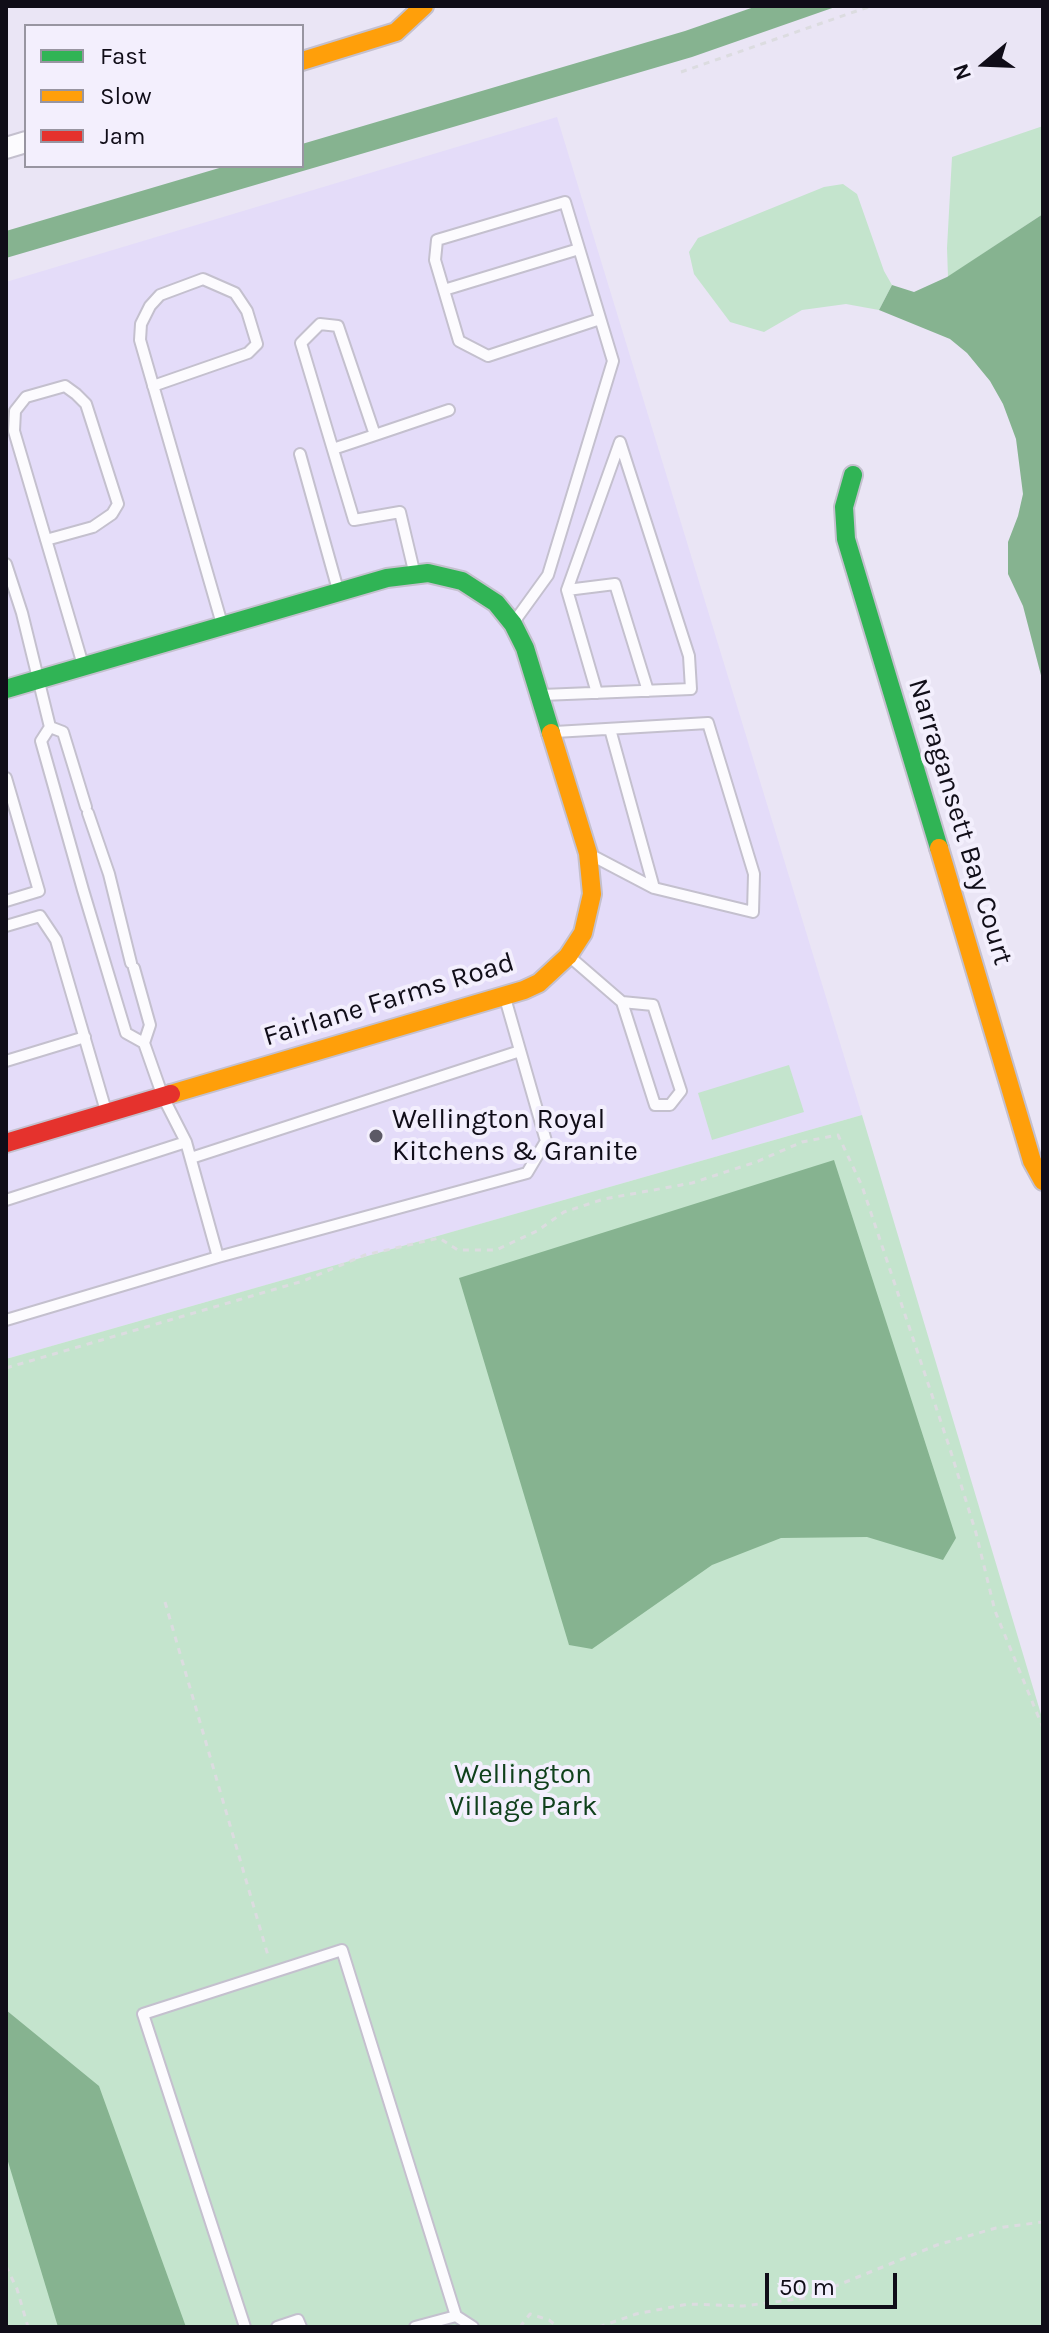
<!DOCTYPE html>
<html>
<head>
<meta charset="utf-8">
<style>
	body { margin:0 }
	#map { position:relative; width:1049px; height:2333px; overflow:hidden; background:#eae5f5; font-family:Karla,sans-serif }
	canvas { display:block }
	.frame { position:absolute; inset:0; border:8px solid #100d18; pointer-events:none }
	.legend { position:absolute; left:24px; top:24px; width:280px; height:144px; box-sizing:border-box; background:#f3effd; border:2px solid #9895a1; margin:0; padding:10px 14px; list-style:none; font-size:24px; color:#100d18 }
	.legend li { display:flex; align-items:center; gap:16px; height:40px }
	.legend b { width:40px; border:2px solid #9895a1 }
	.north { position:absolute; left:945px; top:24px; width:80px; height:80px; -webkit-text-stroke:6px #f3effd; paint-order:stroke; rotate:251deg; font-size:22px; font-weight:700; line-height:32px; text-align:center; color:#100d18 }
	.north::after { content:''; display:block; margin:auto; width:28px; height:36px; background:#100d18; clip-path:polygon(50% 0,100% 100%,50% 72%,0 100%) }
	.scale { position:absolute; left:765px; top:2273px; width:132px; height:36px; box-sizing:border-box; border:4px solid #100d18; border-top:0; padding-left:10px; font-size:24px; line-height:28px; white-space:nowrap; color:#100d18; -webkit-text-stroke:6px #f3effd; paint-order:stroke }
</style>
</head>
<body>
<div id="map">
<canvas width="1049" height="2333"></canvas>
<div class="frame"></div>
<ul class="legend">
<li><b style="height:10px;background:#30b455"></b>Fast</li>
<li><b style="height:10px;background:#ff9f0a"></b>Slow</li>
<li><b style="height:10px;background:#e5322d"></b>Jam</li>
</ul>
<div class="north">N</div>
<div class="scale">50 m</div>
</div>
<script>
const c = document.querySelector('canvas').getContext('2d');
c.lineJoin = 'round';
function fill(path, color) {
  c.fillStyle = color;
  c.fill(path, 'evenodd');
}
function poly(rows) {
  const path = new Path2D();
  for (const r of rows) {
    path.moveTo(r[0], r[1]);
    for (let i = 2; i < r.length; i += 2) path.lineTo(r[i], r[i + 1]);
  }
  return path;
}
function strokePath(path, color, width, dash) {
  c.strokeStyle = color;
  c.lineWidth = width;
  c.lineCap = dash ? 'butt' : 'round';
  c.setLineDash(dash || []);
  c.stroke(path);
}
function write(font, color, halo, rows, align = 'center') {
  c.font = font + ' Karla,sans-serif';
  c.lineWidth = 8;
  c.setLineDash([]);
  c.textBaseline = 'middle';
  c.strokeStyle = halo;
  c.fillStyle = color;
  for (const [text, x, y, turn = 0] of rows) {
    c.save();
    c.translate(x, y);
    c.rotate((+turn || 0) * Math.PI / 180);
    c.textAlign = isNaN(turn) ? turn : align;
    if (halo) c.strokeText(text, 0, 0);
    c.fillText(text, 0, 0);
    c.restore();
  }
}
fill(poly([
	[557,117,862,1115,6,1359,6,282]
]), '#e4dcf9');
fill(poly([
	[1043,126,1043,214,948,277,947,248,952,157],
	[843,184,857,194,884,271,892,285,879,310,846,304,802,310,764,332,730,322,694,274,689,252,698,238,824,187],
	[789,1065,804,1112,712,1140,698,1093],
	[862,1115,1043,1721,1043,2327,6,2327,6,1359]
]), '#c4e4cd');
fill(poly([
	[757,6,838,6,692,57,6,258,6,231,226,166,302,166,302,144,685,31],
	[1043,214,1043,683,1023,606,1008,574,1008,542,1018,516,1023,494,1016,439,1003,404,990,381,967,353,950,339,879,310,892,285,914,292,947,277],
	[834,1160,956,1538,943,1560,867,1537,781,1538,712,1565,592,1649,569,1645,459,1278],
	[6,2010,99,2086,186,2327,58,2327,6,2155]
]), '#86b390');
const lane = poly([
	[444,290,579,249],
	[153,386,248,353,257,344,247,311,235,293,203,279,160,295,150,306,141,324,140,340,222,624],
	[375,435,449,410],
	[333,449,375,435,338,326,320,324,301,343,354,520,400,512,414,571],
	[300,454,338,590],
	[46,540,93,527,112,514,118,504,86,404,76,394,65,386,26,397,15,411,14,431,83,665],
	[6,564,22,613,50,727,41,741,83,890,126,1033,144,1043],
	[567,590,615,584,648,691],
	[514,622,548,575,613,361,565,202,437,240,435,260,459,341,488,356,600,319],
	[542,695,691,689,689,656,620,442,567,590,597,693],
	[50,727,63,732,86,807],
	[610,729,654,888],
	[555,732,708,723,754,874,753,912,654,888,593,856],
	[6,778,39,891,6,901],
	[88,813,109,874,131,963],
	[6,926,40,916,56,940,106,1111],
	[570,957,622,1002,655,1105,670,1105,681,1091,653,1005,622,1002],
	[6,1061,85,1037],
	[191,1158,520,1051],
	[6,1200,186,1142],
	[218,1257,527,1173,546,1141,505,998],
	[6,1320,218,1257,186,1142,163,1097,144,1043,150,1025,134,968],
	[245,2327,143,2014,342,1950,456,2316,473,2327],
	[277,2327,298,2320,301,2327],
	[415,2327,456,2316]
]);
const street = poly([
	[6,148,26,142]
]);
const fast = poly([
	[853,475,844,507,846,539,939,848],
	[6,689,387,578,428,573,462,581,496,603,513,624,525,648,551,733]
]);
const slow = poly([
	[302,61,396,32,424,6],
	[939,848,1032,1161,1043,1181],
	[171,1094,524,990,539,983,568,956,583,933,592,894,588,853,551,733]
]);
const jam = poly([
	[6,1143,171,1094]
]);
strokePath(lane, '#c4c0ce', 14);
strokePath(street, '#c4c0ce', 24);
strokePath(fast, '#c4c0ce', 22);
strokePath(slow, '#c4c0ce', 22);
strokePath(jam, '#c4c0ce', 22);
strokePath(poly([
	[681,72,871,6],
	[6,1368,303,1281,365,1255,439,1238,458,1250,496,1250,537,1231,564,1212,604,1199,692,1183,756,1162,802,1142,838,1135,862,1186,950,1449,976,1533,995,1611,1043,1728],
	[165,1602,269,1959],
	[6,2266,17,2289,28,2327],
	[520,2327,530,2314,549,2320,558,2327],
	[599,2327,636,2314,688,2304,743,2306,806,2298,937,2245,996,2228,1043,2222]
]), '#dcdce0', 3, [6, 6]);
strokePath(lane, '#fcfbfe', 10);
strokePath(street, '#fcfbfe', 20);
strokePath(fast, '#30b455', 18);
strokePath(slow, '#ff9f0a', 18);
strokePath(jam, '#e5322d', 18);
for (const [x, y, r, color] of [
	[376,1136,8,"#5c5965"]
]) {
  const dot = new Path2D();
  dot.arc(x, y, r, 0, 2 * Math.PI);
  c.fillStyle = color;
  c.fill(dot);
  strokePath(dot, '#f3effd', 3);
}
write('28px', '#100d18', '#f3effd', [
	["Narragansett Bay Court",960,822,73],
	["Fairlane Farms Road",389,1000,-17]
]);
write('28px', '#100d18', '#f3effd', [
	["Wellington Royal",392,1120],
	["Kitchens & Granite",392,1152]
], 'left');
write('28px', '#10411c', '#f3effd', [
	["Wellington",523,1775],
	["Village Park",523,1807]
]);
</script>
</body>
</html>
